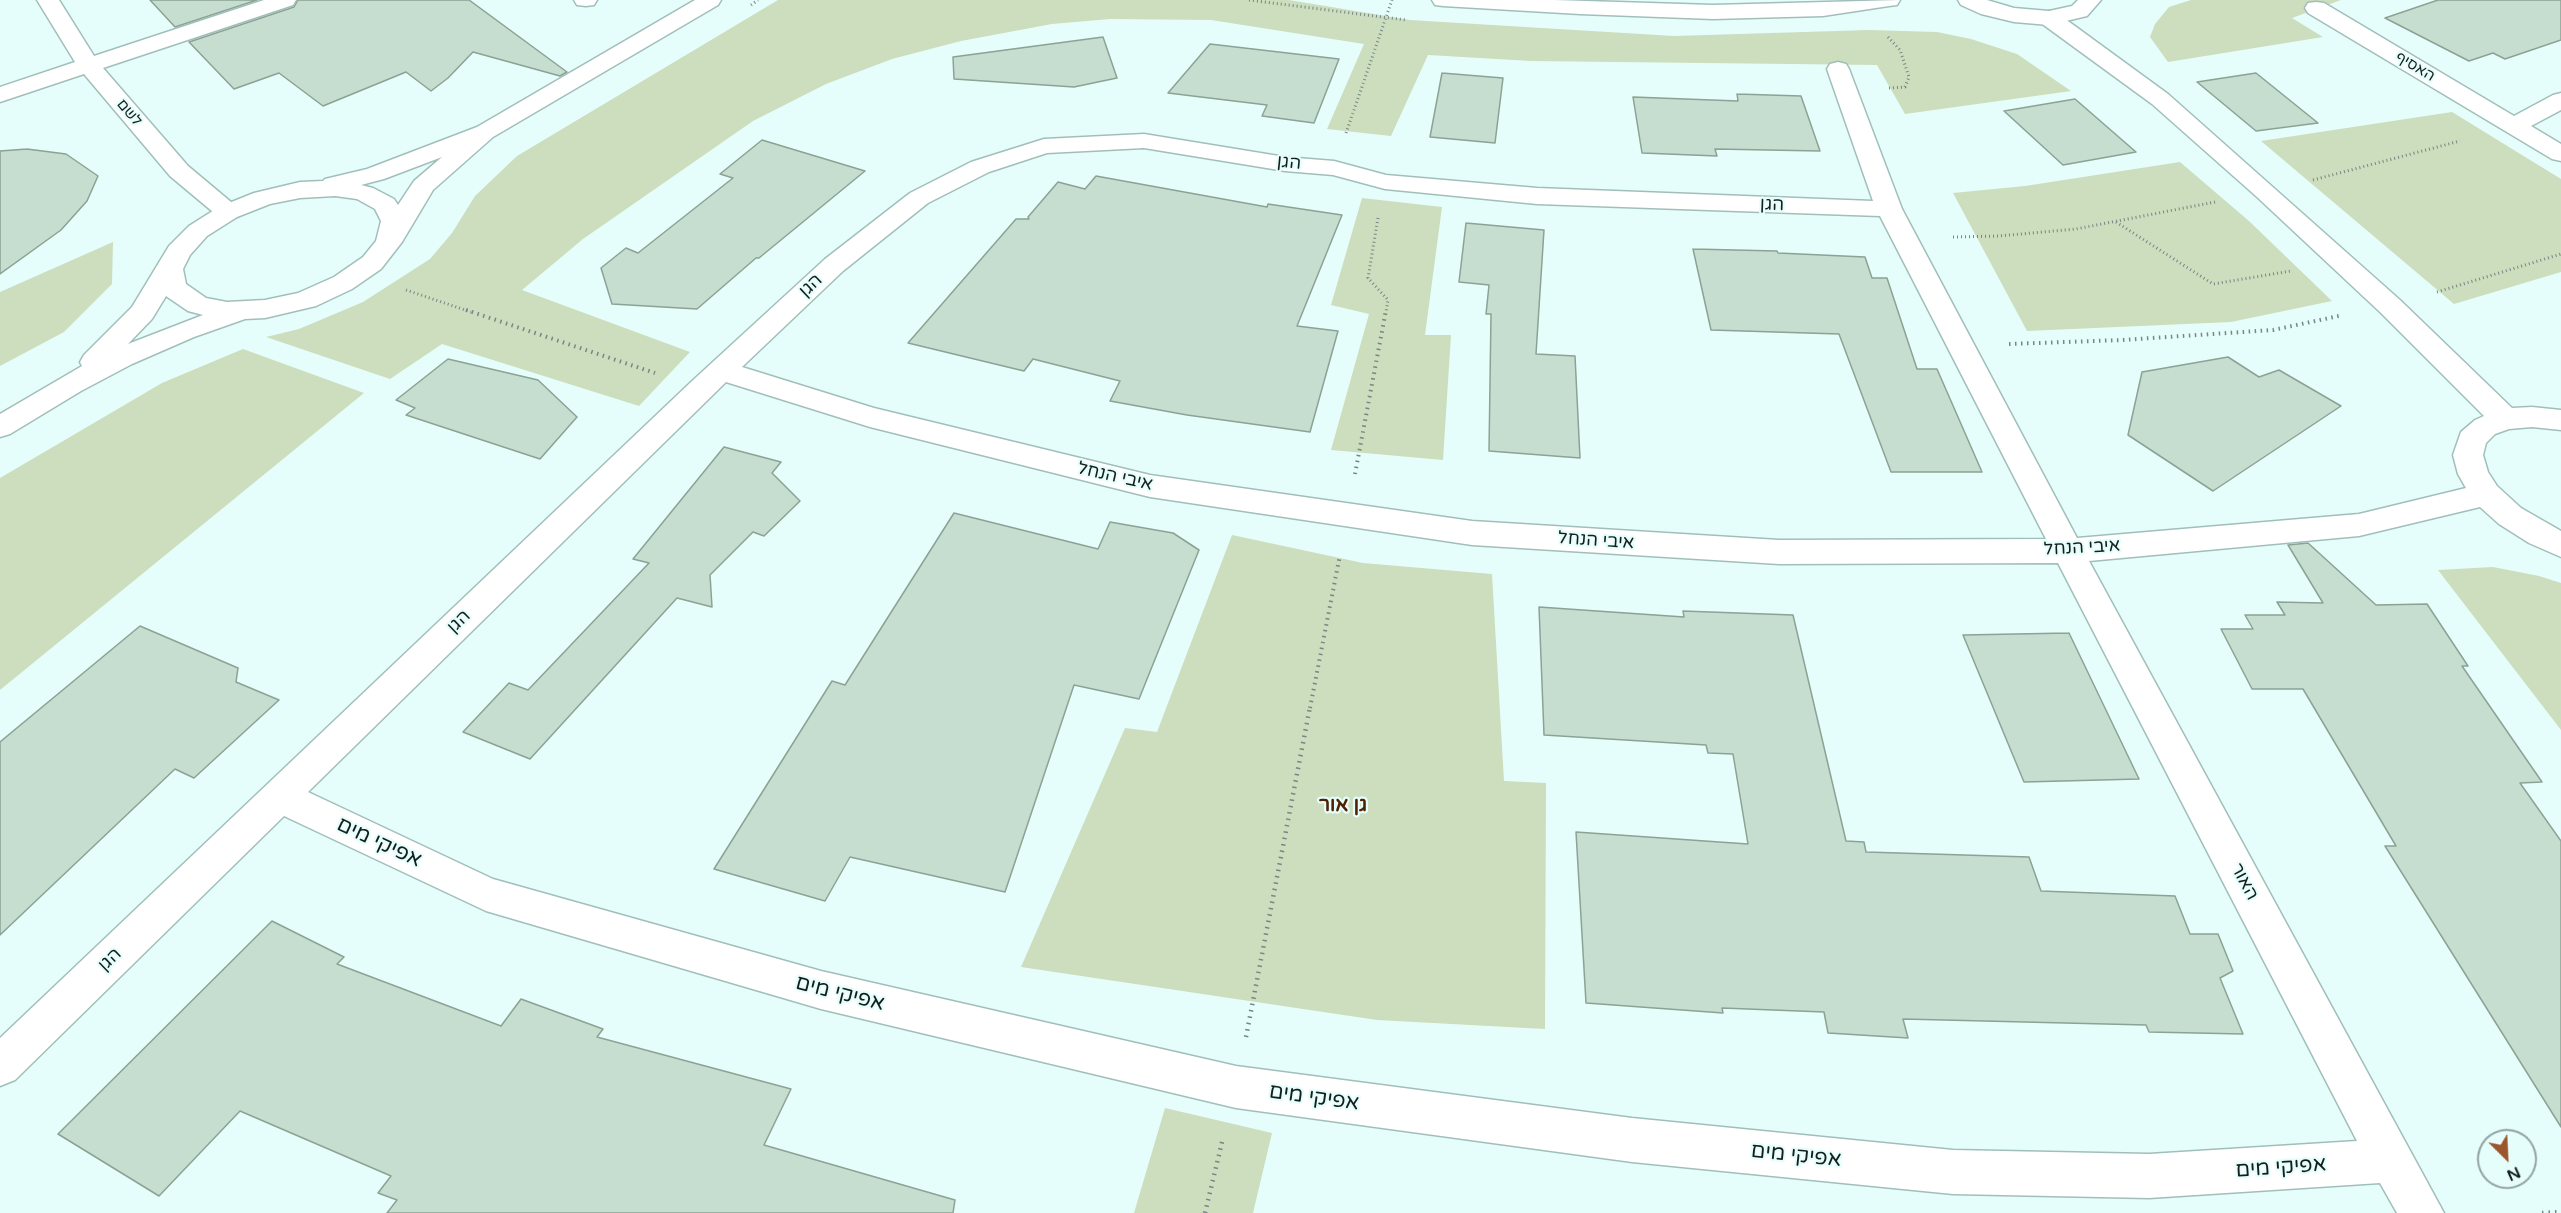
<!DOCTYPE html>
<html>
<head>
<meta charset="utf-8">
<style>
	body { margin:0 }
	#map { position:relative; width:2561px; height:1213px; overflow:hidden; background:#e6fefb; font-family:"Varela Round",sans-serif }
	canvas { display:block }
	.north { position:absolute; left:2477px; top:1129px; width:60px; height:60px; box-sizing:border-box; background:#e6fefb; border:2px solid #92a4a2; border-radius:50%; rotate:156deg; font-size:16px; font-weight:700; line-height:24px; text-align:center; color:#131e1d }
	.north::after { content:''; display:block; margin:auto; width:21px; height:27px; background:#9c562d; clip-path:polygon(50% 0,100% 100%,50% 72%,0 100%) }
</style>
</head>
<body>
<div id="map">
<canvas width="2561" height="1213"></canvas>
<div class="north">N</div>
</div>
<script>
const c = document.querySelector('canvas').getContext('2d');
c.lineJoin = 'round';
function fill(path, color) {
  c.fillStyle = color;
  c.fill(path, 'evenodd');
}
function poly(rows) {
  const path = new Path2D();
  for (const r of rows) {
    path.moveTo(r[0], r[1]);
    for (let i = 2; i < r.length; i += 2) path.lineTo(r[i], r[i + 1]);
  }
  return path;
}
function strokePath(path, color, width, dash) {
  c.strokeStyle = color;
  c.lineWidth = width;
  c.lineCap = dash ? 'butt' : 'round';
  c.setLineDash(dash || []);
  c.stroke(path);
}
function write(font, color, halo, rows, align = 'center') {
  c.font = font + ' "Varela Round","Noto Sans Hebrew",sans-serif';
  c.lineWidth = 4.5;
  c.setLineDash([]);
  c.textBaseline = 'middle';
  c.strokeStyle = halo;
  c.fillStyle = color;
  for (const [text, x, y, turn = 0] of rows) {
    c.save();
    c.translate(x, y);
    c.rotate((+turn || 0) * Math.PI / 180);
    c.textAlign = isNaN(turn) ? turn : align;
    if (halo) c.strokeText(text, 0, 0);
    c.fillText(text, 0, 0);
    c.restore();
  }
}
fill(poly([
	[778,0,1289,0,1410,20,1674,36,1869,30,1937,32,1971,39,2017,54,2071,91,1905,114,1877,65,1531,61,1428,55,1391,136,1327,129,1364,44,1211,20,1110,19,1052,24,961,41,892,59,826,84,753,121,583,239,522,290,690,352,639,406,442,344,390,379,266,337,299,329,363,302,430,259,452,233,475,196,517,156],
	[2191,0,2341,0,2292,18,2323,37,2168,62,2150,37,2155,24,2169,7],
	[2452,112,2561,179,2561,272,2454,304,2261,141],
	[2180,162,2249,221,2332,301,2231,322,2027,331,1953,193,2025,186],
	[1362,198,1442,207,1425,335,1451,335,1443,460,1331,450,1369,314,1331,305],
	[113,242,112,284,64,332,0,366,0,292],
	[243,349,364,393,0,690,0,478,162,383],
	[1232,535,1363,563,1492,574,1504,781,1546,783,1545,1029,1377,1020,1021,967,1125,728,1157,732],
	[2493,567,2539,576,2561,583,2561,730,2438,570],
	[1165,1108,1272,1133,1253,1213,1134,1213]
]), '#ccdebd');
const building = poly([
	[150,0,257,0,175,27,150,0],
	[298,0,469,0,567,72,560,76,473,52,448,78,431,91,406,72,323,106,279,73,234,89,189,42,294,7,298,0],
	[2438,0,2561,0,2561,40,2505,59,2493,53,2469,61,2385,18,2438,0],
	[1103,37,1117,78,1074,87,954,79,953,57,1103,37],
	[1210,44,1339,59,1314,123,1262,116,1267,105,1168,93,1210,44],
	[1442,73,1503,78,1495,143,1430,137,1442,73],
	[2256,73,2318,123,2256,131,2197,82,2256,73],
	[1737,94,1801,96,1820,151,1715,149,1717,156,1642,153,1633,97,1738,101,1737,94],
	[2075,99,2136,152,2063,165,2004,111,2075,99],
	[762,140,865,171,759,258,756,258,697,309,612,304,601,268,626,248,638,253,733,178,720,174,762,140],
	[27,149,66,154,98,176,87,201,61,230,0,274,0,151,27,149],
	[1096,176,1267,207,1268,204,1342,215,1297,326,1338,331,1310,432,1187,415,1110,401,1120,381,1033,359,1024,371,908,343,1016,219,1029,219,1028,217,1058,182,1085,189,1096,176],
	[1466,223,1544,230,1536,354,1575,356,1580,458,1489,451,1491,314,1486,314,1489,285,1459,282,1466,223],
	[1693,249,1777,251,1778,253,1865,257,1872,278,1887,278,1917,369,1937,369,1982,472,1891,472,1839,334,1711,330,1693,249],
	[2228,357,2259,377,2279,370,2341,406,2213,491,2128,435,2142,372,2228,357],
	[448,359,538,380,577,417,540,459,406,415,415,408,396,400,448,359],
	[724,447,781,462,772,473,800,501,764,536,753,532,710,575,712,607,677,598,530,759,463,732,509,683,528,690,649,563,633,559,724,447],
	[954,513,1098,549,1110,522,1173,533,1199,550,1139,699,1074,685,1005,892,850,857,825,901,714,869,832,681,845,685,954,513],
	[2308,543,2376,605,2427,604,2468,666,2462,666,2542,782,2520,783,2561,841,2561,1127,2385,846,2396,846,2303,689,2252,689,2221,629,2253,629,2245,615,2285,615,2277,602,2323,603,2288,545,2308,543],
	[1539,607,1684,617,1683,611,1793,615,1846,841,1864,842,1866,852,2029,857,2041,891,2175,896,2190,934,2218,934,2233,971,2220,978,2243,1034,2149,1032,2146,1025,1903,1019,1908,1038,1828,1033,1824,1012,1722,1008,1723,1013,1586,1003,1576,832,1748,844,1733,754,1708,753,1706,745,1544,735,1539,607],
	[140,626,238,668,236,682,279,700,194,778,175,769,0,935,0,742,140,626],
	[2069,633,2139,779,2024,782,1963,635,2069,633],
	[272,921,344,957,337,964,501,1026,521,999,603,1029,597,1037,791,1089,764,1145,955,1200,953,1213,387,1213,397,1200,378,1193,391,1176,240,1111,159,1196,58,1134,272,921]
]);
fill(building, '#c6decf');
strokePath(building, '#8ba294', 1.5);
const street = poly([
	[37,0,59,0,94,56,264,0,296,0,293,5,103,68,188,166,237,207,241,212,237,217,228,220,219,217,170,176,84,74,0,102,0,87,75,62,37,0],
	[574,0,597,0,594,5,586,6,577,5,574,0],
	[2316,2,2324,3,2514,116,2553,95,2561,93,2561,110,2531,126,2561,144,2561,161,2552,159,2308,13,2305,8,2308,3,2316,2],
	[2049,11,2057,13,2168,94,2400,300,2512,408,2532,407,2561,410,2561,430,2532,427,2509,429,2495,434,2486,443,2483,455,2488,472,2497,486,2521,508,2561,531,2561,557,2529,543,2499,524,2480,507,2359,536,2089,561,2444,1213,2397,1213,2380,1183,2149,1198,1953,1194,1632,1162,1236,1108,821,1009,486,911,284,816,15,1080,0,1086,0,1038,691,382,825,259,910,193,971,162,1044,139,1144,134,1285,157,1334,161,1386,175,1537,188,1873,201,1827,69,1830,64,1838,62,1846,64,1849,69,1902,209,2077,538,2359,514,2466,488,2458,474,2453,455,2461,432,2475,420,2484,416,2380,312,2257,197,2152,104,2041,23,2038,18,2041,13,2049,11],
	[1144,148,1285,171,1333,175,1385,189,1537,204,1880,216,2046,539,1779,540,1472,521,1150,475,874,408,742,367,843,271,928,203,989,172,1047,153,1144,148],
	[726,382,870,427,1150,497,1472,545,1779,564,2058,563,2357,1141,2149,1154,1953,1150,1632,1118,1236,1066,821,971,493,879,308,792,726,382]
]);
const secondary = poly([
	[695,0,721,0,718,5,493,137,433,190,402,242,381,269,352,289,316,306,265,318,245,319,194,337,132,364,81,391,10,434,0,437,0,414,82,366,80,362,84,355,132,307,169,246,189,226,219,207,254,193,300,182,323,181,325,179,367,169,477,127,695,0],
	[442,157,414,181,398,205,394,199,373,188,361,185,384,179,442,157],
	[335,196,357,199,375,209,381,221,376,241,363,257,334,277,298,293,265,300,227,302,206,298,186,284,183,269,190,255,207,236,237,217,270,204,300,198,335,196],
	[166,296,188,311,203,315,128,344,152,319,166,296],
	[1432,0,1554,0,1713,5,1900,0,1897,5,1889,6,1823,16,1713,19,1580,14,1443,6,1435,5,1432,0],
	[1958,0,1987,0,2014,8,2049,11,2072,6,2078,0,2101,0,2087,16,2049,25,2014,22,1981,14,1961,5,1958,0]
]);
strokePath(street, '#a1bfba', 3);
strokePath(secondary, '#a1bfba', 3);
strokePath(poly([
	[1249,0,1406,20],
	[751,5,758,0],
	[1888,37,1900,50,1909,77,1905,87,1888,88],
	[1346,133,1392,0],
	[2313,180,2460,141],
	[1378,218,1368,278,1388,300,1386,312],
	[2116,222,2213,284,2291,271],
	[1953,237,1999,236,2076,229,2215,202],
	[406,290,471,312],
	[2437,292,2561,254]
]), '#768785', 3, [1, 3]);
strokePath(poly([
	[466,310,655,373],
	[2009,344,2122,340,2273,330,2339,316],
	[1355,474,1386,310],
	[1310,708,1340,555]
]), '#768785', 4, [1.5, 4.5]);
strokePath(poly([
	[1246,1037,1310,707],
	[1205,1213,1223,1138],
	[2542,1213,2561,1212]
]), '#768785', 4.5, [1.5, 5]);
fill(street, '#fff');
fill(secondary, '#fff');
write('15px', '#131e1d', '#e6fefb', [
	["האסיף",2415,67,31],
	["לשם",129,113,49]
]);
write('18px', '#131e1d', '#e6fefb', [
	["הגן",1289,163,6],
	["הגן",1772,205,2],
	["הגן",811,286,-43],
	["איבי הנחל",1115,477,13],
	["איבי הנחל",1596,541,4],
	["איבי הנחל",2082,548,-3],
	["הגן",459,622,-44],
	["האור",2244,882,62],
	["הגן",110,960,-44]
]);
write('bold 20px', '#502203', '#e6fefb', [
	["גן אור",1343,806]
]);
write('21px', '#131e1d', '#e6fefb', [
	["אפיקי מים",379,843,25],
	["אפיקי מים",840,994,14],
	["אפיקי מים",1314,1098,8],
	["אפיקי מים",1796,1156,6],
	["אפיקי מים",2281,1168,-4]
]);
</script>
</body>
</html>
